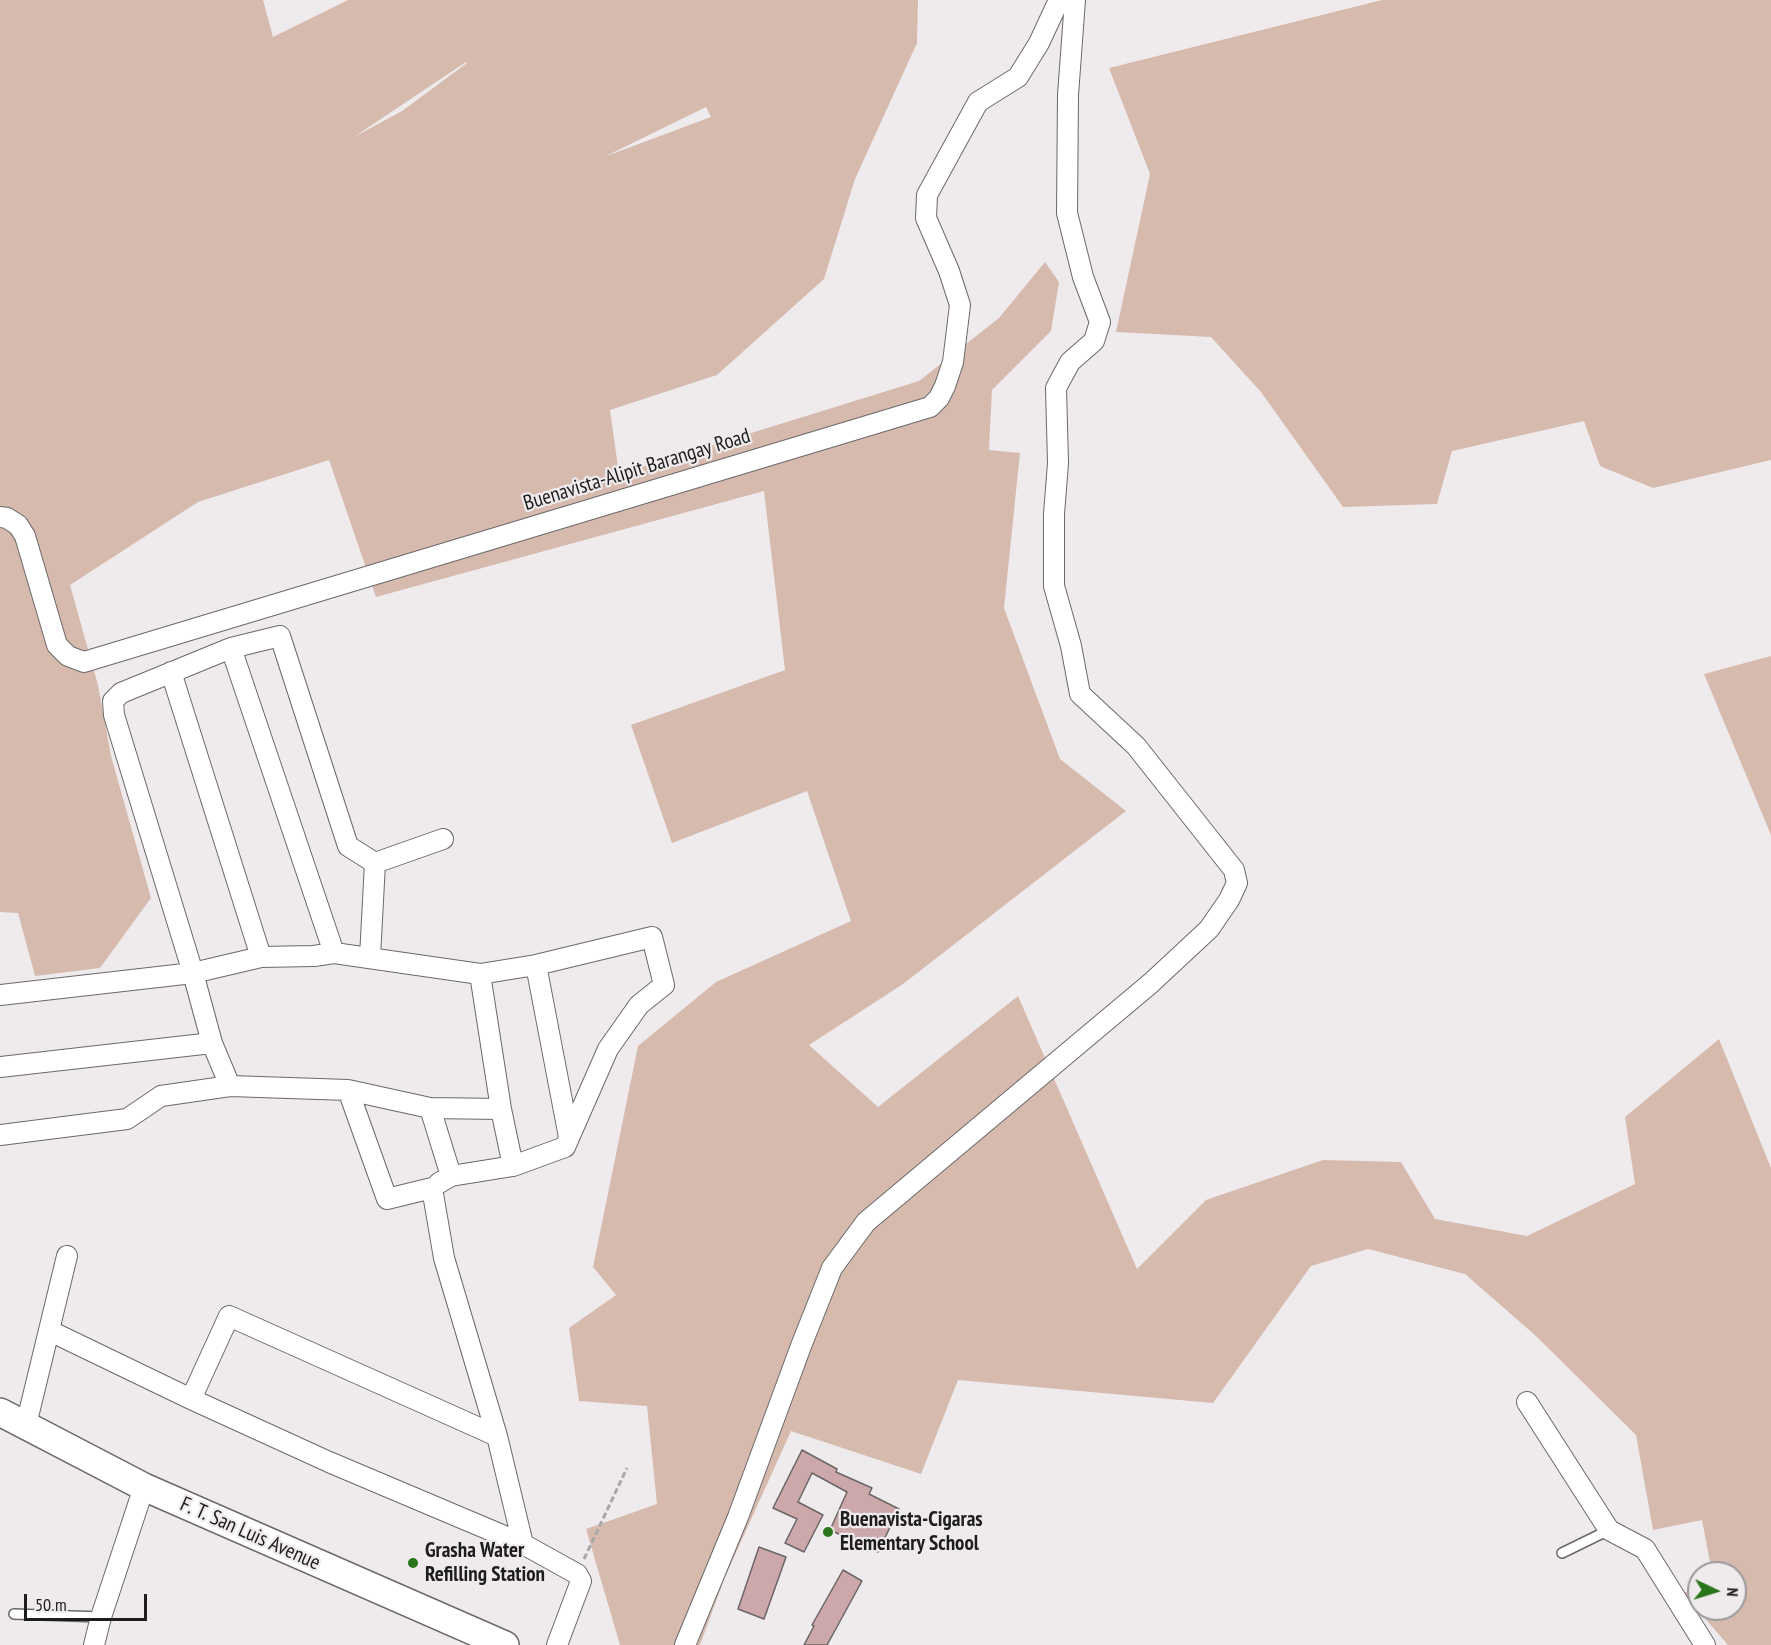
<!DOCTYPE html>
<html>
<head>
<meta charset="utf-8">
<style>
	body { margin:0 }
	#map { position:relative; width:1771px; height:1645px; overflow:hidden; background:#efebed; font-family:"PT Sans Narrow",sans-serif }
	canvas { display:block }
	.north { position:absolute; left:1687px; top:1561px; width:60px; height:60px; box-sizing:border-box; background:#efebed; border:2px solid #9b999a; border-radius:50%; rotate:94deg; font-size:16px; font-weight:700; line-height:24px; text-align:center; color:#1e1d1d }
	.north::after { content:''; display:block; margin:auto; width:21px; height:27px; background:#2a7419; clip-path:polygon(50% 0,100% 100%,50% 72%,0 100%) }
	.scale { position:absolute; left:24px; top:1594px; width:123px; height:27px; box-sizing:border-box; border:3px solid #1e1d1d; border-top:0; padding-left:8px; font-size:18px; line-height:21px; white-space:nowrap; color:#1e1d1d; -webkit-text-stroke:4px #efebed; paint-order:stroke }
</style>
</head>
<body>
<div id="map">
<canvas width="1771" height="1645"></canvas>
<div class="north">N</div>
<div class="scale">50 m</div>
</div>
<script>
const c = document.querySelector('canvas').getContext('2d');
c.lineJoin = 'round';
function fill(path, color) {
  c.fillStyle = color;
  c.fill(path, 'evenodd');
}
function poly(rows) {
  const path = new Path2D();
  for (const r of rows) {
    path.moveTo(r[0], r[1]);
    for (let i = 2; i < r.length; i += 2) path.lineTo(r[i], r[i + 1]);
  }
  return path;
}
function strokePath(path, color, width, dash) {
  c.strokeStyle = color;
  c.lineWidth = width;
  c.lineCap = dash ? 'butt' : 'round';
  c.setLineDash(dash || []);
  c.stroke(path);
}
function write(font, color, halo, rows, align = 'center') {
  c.font = font + ' "PT Sans Narrow",sans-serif';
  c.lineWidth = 4.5;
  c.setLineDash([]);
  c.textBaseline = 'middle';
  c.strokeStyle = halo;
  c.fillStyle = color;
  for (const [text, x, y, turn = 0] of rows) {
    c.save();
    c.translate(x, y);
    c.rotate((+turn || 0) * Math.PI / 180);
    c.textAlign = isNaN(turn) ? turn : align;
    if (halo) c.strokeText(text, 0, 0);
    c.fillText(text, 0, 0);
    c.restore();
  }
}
fill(poly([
	[0,0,263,0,273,37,348,0,918,0,917,43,855,179,824,279,717,375,610,410,619,474,919,381,999,318,1045,262,1059,282,1051,331,992,390,989,450,1020,453,1004,608,1060,759,1126,811,903,984,809,1045,878,1107,1018,996,1137,1269,1206,1200,1323,1160,1401,1162,1435,1219,1527,1236,1635,1184,1625,1117,1719,1039,1771,1168,1771,1645,1728,1645,1683,1593,1699,1588,1699,1609,1735,1609,1735,1573,1712,1573,1702,1520,1653,1530,1636,1435,1536,1336,1465,1274,1368,1249,1311,1266,1213,1403,958,1380,921,1474,791,1431,725,1577,700,1645,620,1645,586,1529,657,1504,647,1406,579,1401,569,1328,616,1295,593,1267,638,1046,716,982,851,921,807,791,672,843,631,725,785,670,764,491,376,597,329,460,198,502,70,585,98,685,111,756,151,898,100,968,35,976,18,913,0,912],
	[467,63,402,111,354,137,466,62],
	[706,107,711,117,601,158,602,158],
	[1382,0,1771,0,1771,460,1653,488,1600,466,1584,421,1452,451,1437,504,1343,507,1261,392,1211,337,1116,332,1150,174,1109,68],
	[1771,656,1771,835,1704,674]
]), '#d6baae');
const building = poly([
	[802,1450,837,1469,836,1472,872,1488,869,1494,899,1509,878,1552,830,1530,847,1492,812,1473,798,1502,823,1515,804,1552,785,1543,797,1519,773,1508,802,1450],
	[759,1547,786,1557,764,1619,738,1609,759,1547],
	[843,1570,862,1581,827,1645,804,1645,814,1626,812,1625,843,1570]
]);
fill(building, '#cca8aa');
strokePath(building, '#6b6666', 1.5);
const service = poly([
	[1562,1553,1609,1530],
	[14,1614,101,1617]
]);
const minor = poly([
	[0,517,7,518,18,525,25,536,57,645,68,656,84,662,930,407,939,398,945,386,953,362,960,305,949,271,926,218,927,195,978,102,1018,77,1039,43,1059,0],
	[231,648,334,953],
	[171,672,261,957],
	[375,863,348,846,280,636,231,648,121,693,113,701,114,715,193,973,212,1043,230,1086,348,1090,430,1108,501,1109],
	[370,957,375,863,443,839],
	[536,965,569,1137],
	[480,974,501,1109,513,1166],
	[0,995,193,973,261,957,314,956,334,953,480,974,536,965,652,937,664,985,639,1005,608,1049,565,1147,513,1166,451,1176],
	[0,1067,212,1043],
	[348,1090,387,1199,432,1188,444,1258,497,1436,523,1544],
	[430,1108,451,1176,439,1183],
	[0,1135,127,1119,161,1096,230,1086],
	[50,1331,191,1399,329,1462,523,1544,577,1574,581,1581,557,1645],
	[191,1399,229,1316,497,1436],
	[1527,1402,1609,1530,1645,1549,1705,1645],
	[26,1425,67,1256],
	[94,1645,101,1617,144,1487],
	[685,1645,738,1517,801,1346,832,1268,866,1222,1151,983,1209,929,1229,900,1237,883,1234,870,1136,746,1080,694,1071,646,1054,586,1054,514,1058,463,1056,388,1070,362,1094,341,1100,322,1083,277,1067,213,1068,95,1075,0]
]);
const secondary = poly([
	[0,1412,144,1487,505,1645]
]);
strokePath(service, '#6c686a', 12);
strokePath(minor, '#6c686a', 22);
strokePath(secondary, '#6c686a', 30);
strokePath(poly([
	[584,1559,627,1468]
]), '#aaa7a8', 3, [6, 3]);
strokePath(service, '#fff', 9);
strokePath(minor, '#fff', 20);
strokePath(secondary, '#fff', 27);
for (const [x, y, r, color] of [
	[828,1532,6,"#2a7419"],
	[413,1563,6,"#2a7419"]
]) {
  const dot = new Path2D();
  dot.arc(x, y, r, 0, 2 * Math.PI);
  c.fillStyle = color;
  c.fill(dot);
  strokePath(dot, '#efebed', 2);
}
write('21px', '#1e1d1d', '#efebed', [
	["Buenavista-Alipit Barangay Road",637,470,-17],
	["F. T. San Luis Avenue",250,1534,24]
]);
write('bold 21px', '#1e1d1d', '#efebed', [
	["Buenavista-Cigaras",840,1520],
	["Elementary School",840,1544],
	["Grasha Water",425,1551],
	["Refilling Station",425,1575]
], 'left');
</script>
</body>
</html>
